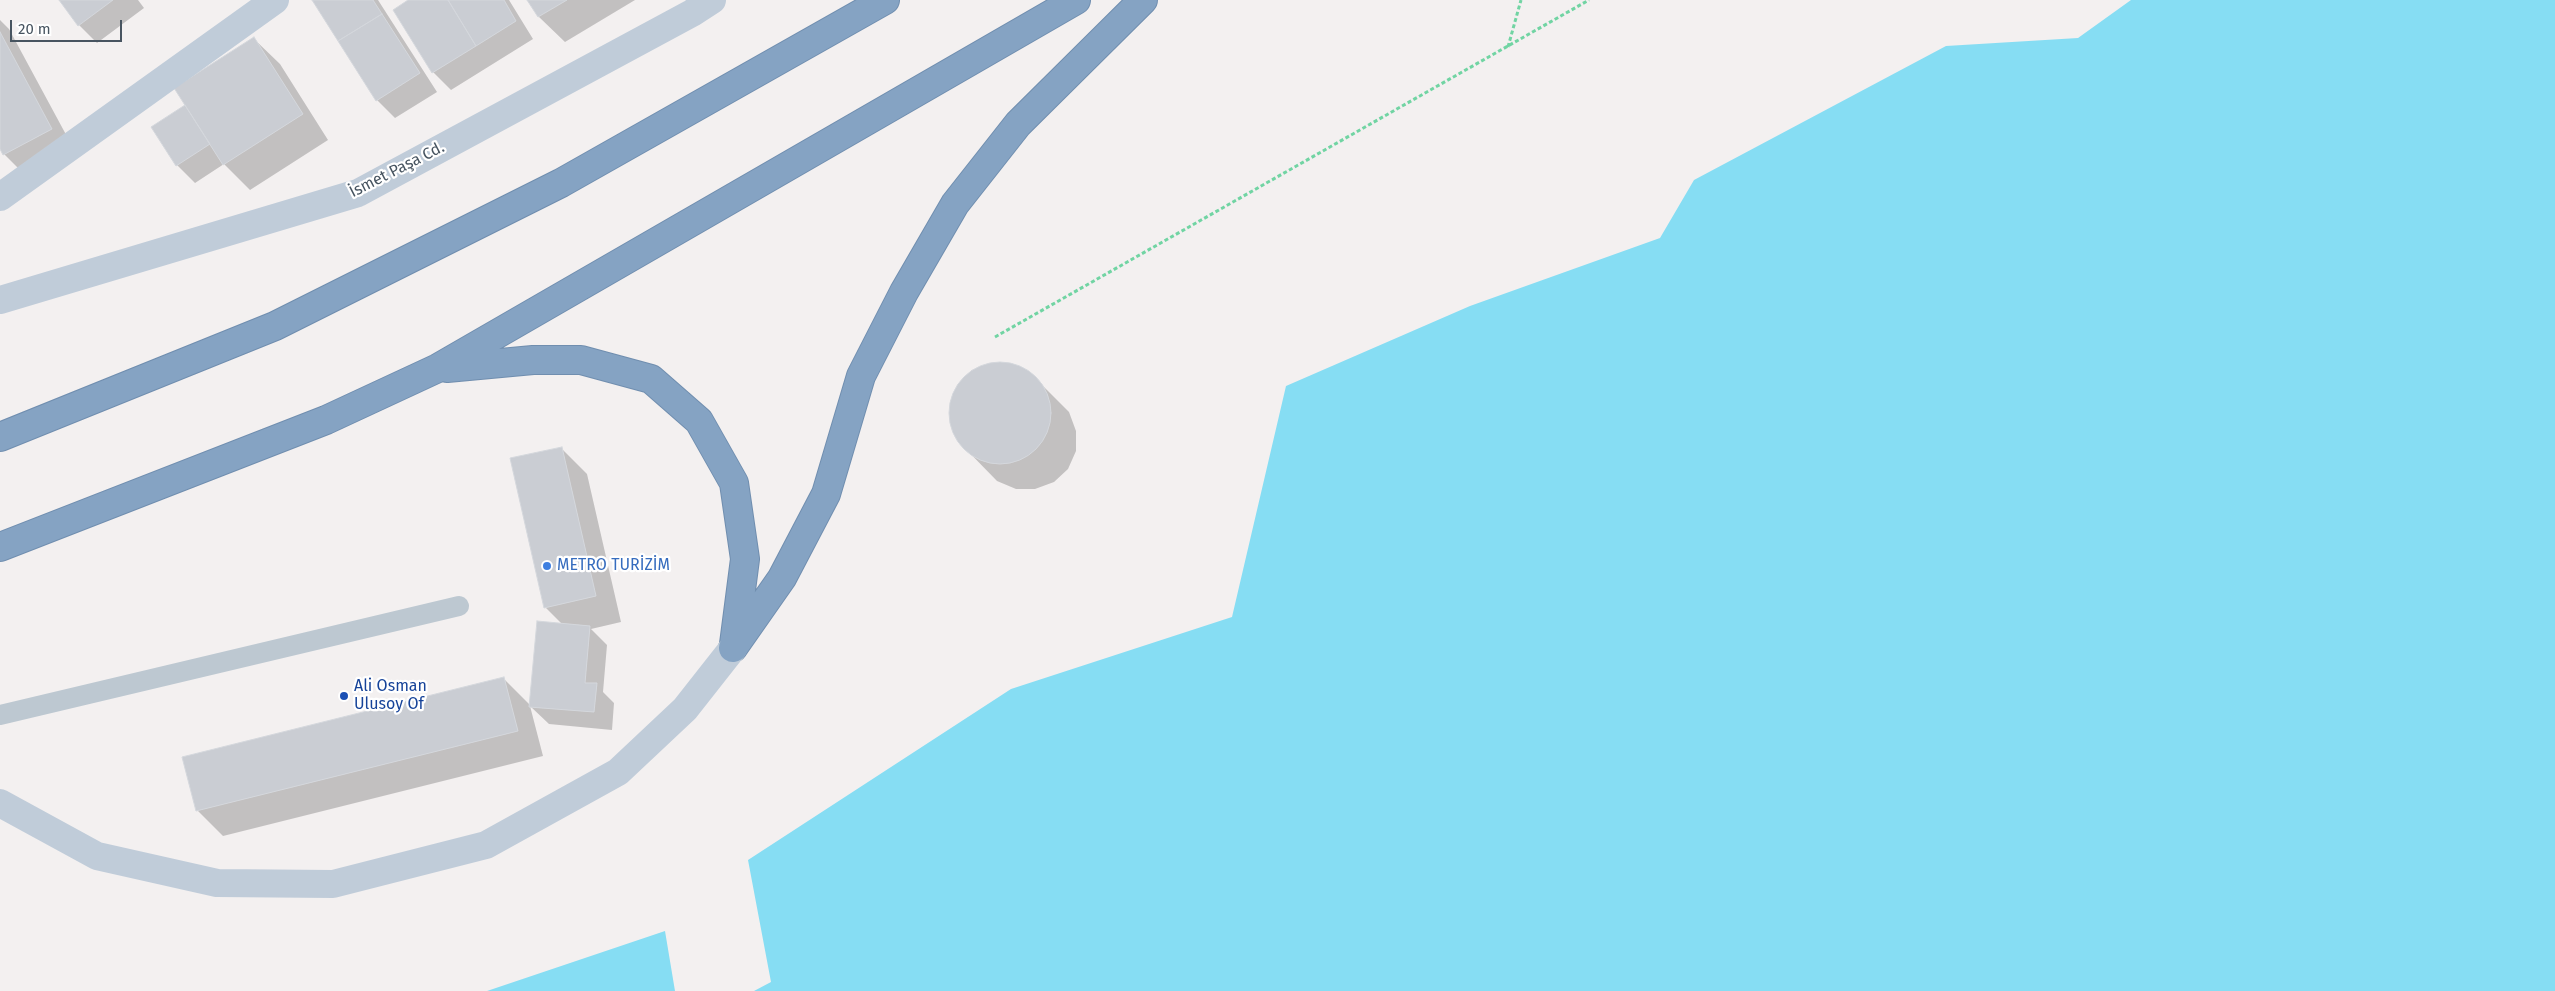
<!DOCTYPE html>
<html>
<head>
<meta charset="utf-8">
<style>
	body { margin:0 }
	#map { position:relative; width:2555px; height:991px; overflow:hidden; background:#f3f0f0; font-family:"Fira Sans",sans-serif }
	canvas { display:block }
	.scale { position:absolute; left:10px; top:20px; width:112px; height:22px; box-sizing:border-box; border:2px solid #475460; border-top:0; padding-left:6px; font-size:15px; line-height:18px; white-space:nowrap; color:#475460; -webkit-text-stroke:4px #fff; paint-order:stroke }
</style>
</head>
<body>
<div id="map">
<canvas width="2555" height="991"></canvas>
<div class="scale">20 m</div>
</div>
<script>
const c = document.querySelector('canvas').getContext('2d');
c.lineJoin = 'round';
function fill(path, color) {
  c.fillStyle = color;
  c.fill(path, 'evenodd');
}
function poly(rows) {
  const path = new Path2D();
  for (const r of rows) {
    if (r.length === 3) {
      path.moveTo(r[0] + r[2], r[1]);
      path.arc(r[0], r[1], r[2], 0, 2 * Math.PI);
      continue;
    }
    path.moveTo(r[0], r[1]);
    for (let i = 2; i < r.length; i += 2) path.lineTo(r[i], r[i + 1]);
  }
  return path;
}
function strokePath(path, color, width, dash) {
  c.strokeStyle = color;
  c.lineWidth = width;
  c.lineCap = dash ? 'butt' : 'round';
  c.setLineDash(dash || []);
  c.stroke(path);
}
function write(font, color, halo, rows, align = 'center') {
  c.font = font + ' "Fira Sans",sans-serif';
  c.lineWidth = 4.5;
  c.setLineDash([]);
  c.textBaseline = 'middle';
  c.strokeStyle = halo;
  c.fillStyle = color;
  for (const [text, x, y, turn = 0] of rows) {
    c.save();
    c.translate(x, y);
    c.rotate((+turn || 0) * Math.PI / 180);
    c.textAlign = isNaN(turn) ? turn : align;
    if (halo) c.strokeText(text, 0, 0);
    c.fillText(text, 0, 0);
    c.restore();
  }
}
fill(poly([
	[2131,0,2555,0,2555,991,754,991,771,982,748,860,1011,689,1232,617,1286,386,1470,306,1660,238,1694,180,1946,46,2078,38],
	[665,931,675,991,487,991]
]), '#86ddf3');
fill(poly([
	[60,0,138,0,144,8,97,43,79,25],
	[313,0,378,0,437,92,395,118,377,100],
	[411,0,509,0,533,39,451,90,433,72],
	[529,0,635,0,565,42,539,17],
	[0,20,9,29,77,155,30,180,4,154,0,147],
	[254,39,280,64,328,140,250,190,224,164,195,183,177,165,153,128,187,105],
	[991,363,1011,363,1029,372,1069,412,1076,431,1076,451,1068,469,1054,482,1035,489,1016,489,997,481,957,440,950,421,950,402,958,384,972,370],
	[561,448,587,474,621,622,591,629,607,645,603,692,614,703,612,730,549,724,530,706,543,756,223,836,197,810,504,679,531,706,563,625,545,607]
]), '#0003');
const building = poly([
	[59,0,113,0,78,26,59,0],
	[312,0,373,0,382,14,338,41,312,0],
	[408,0,448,0,476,46,432,73,393,10,408,0],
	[448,0,504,0,516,21,476,46,448,0],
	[527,0,567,0,538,17,527,0],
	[382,14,420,73,376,101,338,41,382,14],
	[0,32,52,129,3,155,0,149,0,32],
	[254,37,303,114,223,165,174,88,254,37],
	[185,105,210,144,176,166,151,127,185,105],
	[1000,413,51],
	[562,447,596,596,544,608,510,458,562,447],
	[537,621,590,626,585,683,597,683,594,712,529,707,537,621],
	[504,677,518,731,196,811,182,757,504,677]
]);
fill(building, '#cacdd3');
strokePath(building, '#d4d7dc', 1);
const highway = poly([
	[447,368,533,360,581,360,651,379,699,421,734,483,745,559,734,644],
	[0,437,275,326,561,183,885,0],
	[0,547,326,420,438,368,1076,0],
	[733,648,782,578,826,494,861,376,904,292,955,204,1018,124,1143,0]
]);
strokePath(highway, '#708eaf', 30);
strokePath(poly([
	[1508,47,1521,0],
	[995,337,1589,0]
]), '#71d4a3', 3, [4, 2.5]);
strokePath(poly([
	[0,715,459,606]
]), '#bdc8d1', 20);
strokePath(poly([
	[0,197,275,0],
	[0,300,358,193,692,13,712,0],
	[0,803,97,856,217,883,333,884,486,845,618,772,685,709,733,648]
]), '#c0ccd9', 28);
strokePath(highway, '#85a3c3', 28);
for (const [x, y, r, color] of [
	[547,566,5,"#3f7fe0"],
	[344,696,5,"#1a4fb4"]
]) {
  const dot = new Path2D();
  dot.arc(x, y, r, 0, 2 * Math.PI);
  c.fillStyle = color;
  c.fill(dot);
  strokePath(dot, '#fff', 2);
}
write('16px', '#475460', '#fff', [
	["İsmet Paşa Cd.",397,170,-27]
]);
write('16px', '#366cbe', '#fff', [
	["METRO TURİZİM",557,566]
], 'left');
write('16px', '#164399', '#fff', [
	["Ali Osman",354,687],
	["Ulusoy Of",354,705]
], 'left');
</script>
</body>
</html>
